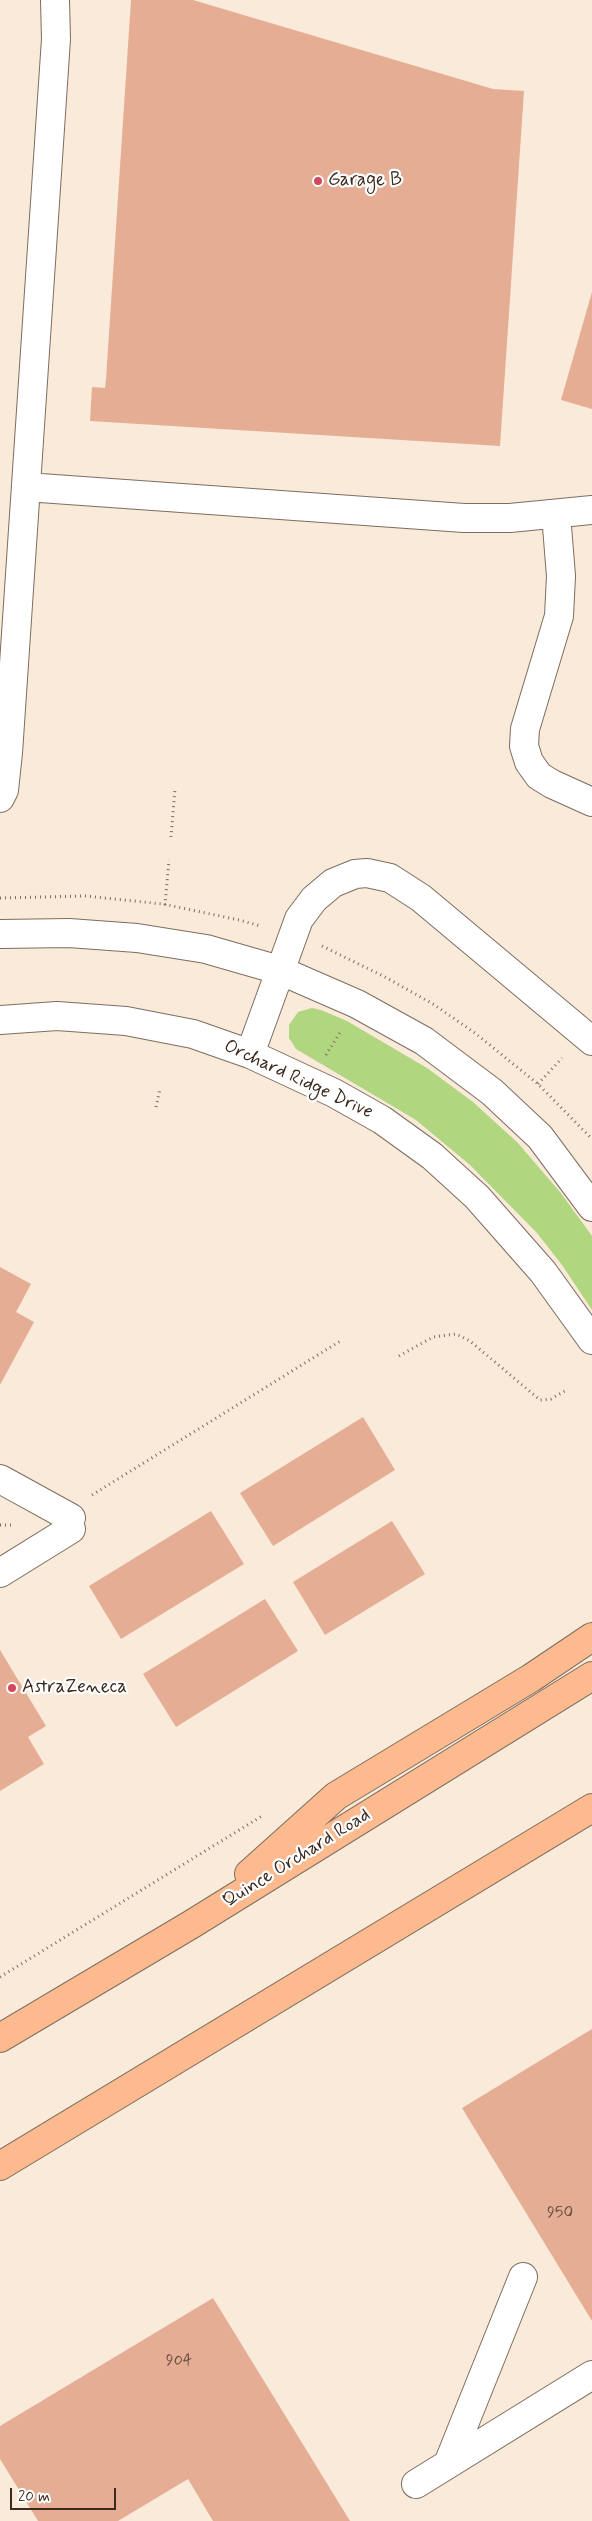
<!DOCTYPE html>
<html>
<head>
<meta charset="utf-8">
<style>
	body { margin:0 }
	#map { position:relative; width:592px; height:2521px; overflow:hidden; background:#f9ead9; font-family:Mynerve,sans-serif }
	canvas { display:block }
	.scale { position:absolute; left:10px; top:2488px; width:106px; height:22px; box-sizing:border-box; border:2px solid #3b2a1e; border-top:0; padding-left:6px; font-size:15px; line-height:18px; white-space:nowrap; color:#3b2a1e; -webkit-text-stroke:4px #fff; paint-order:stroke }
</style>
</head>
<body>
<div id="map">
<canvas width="592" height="2521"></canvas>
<div class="scale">20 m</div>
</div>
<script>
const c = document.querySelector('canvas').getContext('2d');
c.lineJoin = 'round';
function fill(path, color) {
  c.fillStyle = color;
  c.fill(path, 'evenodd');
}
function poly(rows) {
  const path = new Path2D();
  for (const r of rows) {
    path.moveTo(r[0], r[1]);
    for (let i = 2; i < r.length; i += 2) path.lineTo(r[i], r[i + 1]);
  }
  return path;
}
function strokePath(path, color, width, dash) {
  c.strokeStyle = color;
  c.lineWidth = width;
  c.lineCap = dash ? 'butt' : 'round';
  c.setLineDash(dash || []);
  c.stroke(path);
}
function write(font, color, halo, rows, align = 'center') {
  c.font = font + ' Mynerve,sans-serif';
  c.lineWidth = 4.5;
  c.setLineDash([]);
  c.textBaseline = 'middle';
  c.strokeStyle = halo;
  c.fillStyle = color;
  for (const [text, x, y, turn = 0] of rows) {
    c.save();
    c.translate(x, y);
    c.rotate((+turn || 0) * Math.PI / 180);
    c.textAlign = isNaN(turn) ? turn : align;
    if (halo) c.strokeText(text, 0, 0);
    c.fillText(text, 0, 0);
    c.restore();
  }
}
fill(poly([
	[312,1008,321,1010,347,1021,427,1068,473,1102,517,1142,560,1192,592,1236,592,1310,562,1265,537,1233,470,1165,416,1120,296,1049,289,1038,289,1025,298,1012]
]), '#b0d680');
fill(poly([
	[131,0,193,0,493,89,524,91,500,446,90,421,92,387,105,388,106,379],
	[592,292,592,409,561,400],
	[0,1267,31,1284,16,1312,34,1322,0,1385],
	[363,1417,395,1470,273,1546,240,1493],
	[211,1511,244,1564,121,1639,89,1586],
	[392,1521,425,1574,325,1635,293,1582],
	[265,1599,298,1651,176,1727,143,1674],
	[0,1650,46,1726,28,1737,44,1764,0,1791],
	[592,2029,592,2321,462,2108],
	[213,2298,350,2521,213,2521,188,2479,118,2521,38,2521,0,2459,0,2426]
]), '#e6ad95');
const minor = poly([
	[26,487,464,518,510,518,592,510],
	[556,514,561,576,559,616,525,729,524,746,529,762,539,776,552,784,592,802],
	[0,798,4,790,8,753,56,39,55,0],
	[0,934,69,933,137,938,206,949,279,970,357,1004,424,1041,492,1092,540,1137,592,1207],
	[0,1020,57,1016,126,1021,193,1034,250,1054,334,1093,382,1120,432,1156,477,1197,543,1272,592,1340],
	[250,1054,299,919,314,899,333,883,355,874,367,873,390,878,421,898,592,1041],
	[0,1479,71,1518,68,1524,71,1529,0,1573],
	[448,2464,523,2277],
	[416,2484,592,2375]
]);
const major = poly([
	[249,1874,336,1796,531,1678,592,1637],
	[0,2038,192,1924,592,1676],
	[0,2166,592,1808]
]);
strokePath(minor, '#7e6d5f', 30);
strokePath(major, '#7e6d5f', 30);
strokePath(poly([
	[171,837,175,789],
	[0,898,85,896,163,904,239,920,261,926],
	[165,905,169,860],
	[322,946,385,977,433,1004,475,1033,538,1084,592,1139],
	[326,1055,341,1031],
	[538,1084,562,1058],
	[156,1107,160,1089],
	[399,1356,433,1337,456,1334,470,1341,540,1400,551,1399,568,1389],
	[92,1495,342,1340],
	[0,1525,14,1525],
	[0,1977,262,1816]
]), '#7e6d5f', 3, [1, 4]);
strokePath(minor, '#fff', 28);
strokePath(major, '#fcba8e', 28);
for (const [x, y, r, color] of [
	[318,181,5,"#d1495b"],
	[12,1688,5,"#d1495b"]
]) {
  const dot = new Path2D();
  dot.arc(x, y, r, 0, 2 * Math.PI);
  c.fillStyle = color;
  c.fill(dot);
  strokePath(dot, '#fff', 2);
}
write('16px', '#664b3c', null, [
	["950",560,2214],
	["904",179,2362]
]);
write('19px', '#3b2a1e', '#fff', [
	["Garage B",328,181],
	["AstraZeneca",22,1688]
], 'left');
write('19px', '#3b2a1e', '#fff', [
	["Orchard Ridge Drive",298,1080,25],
	["Quince Orchard Road",297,1859,-32]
]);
</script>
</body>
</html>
